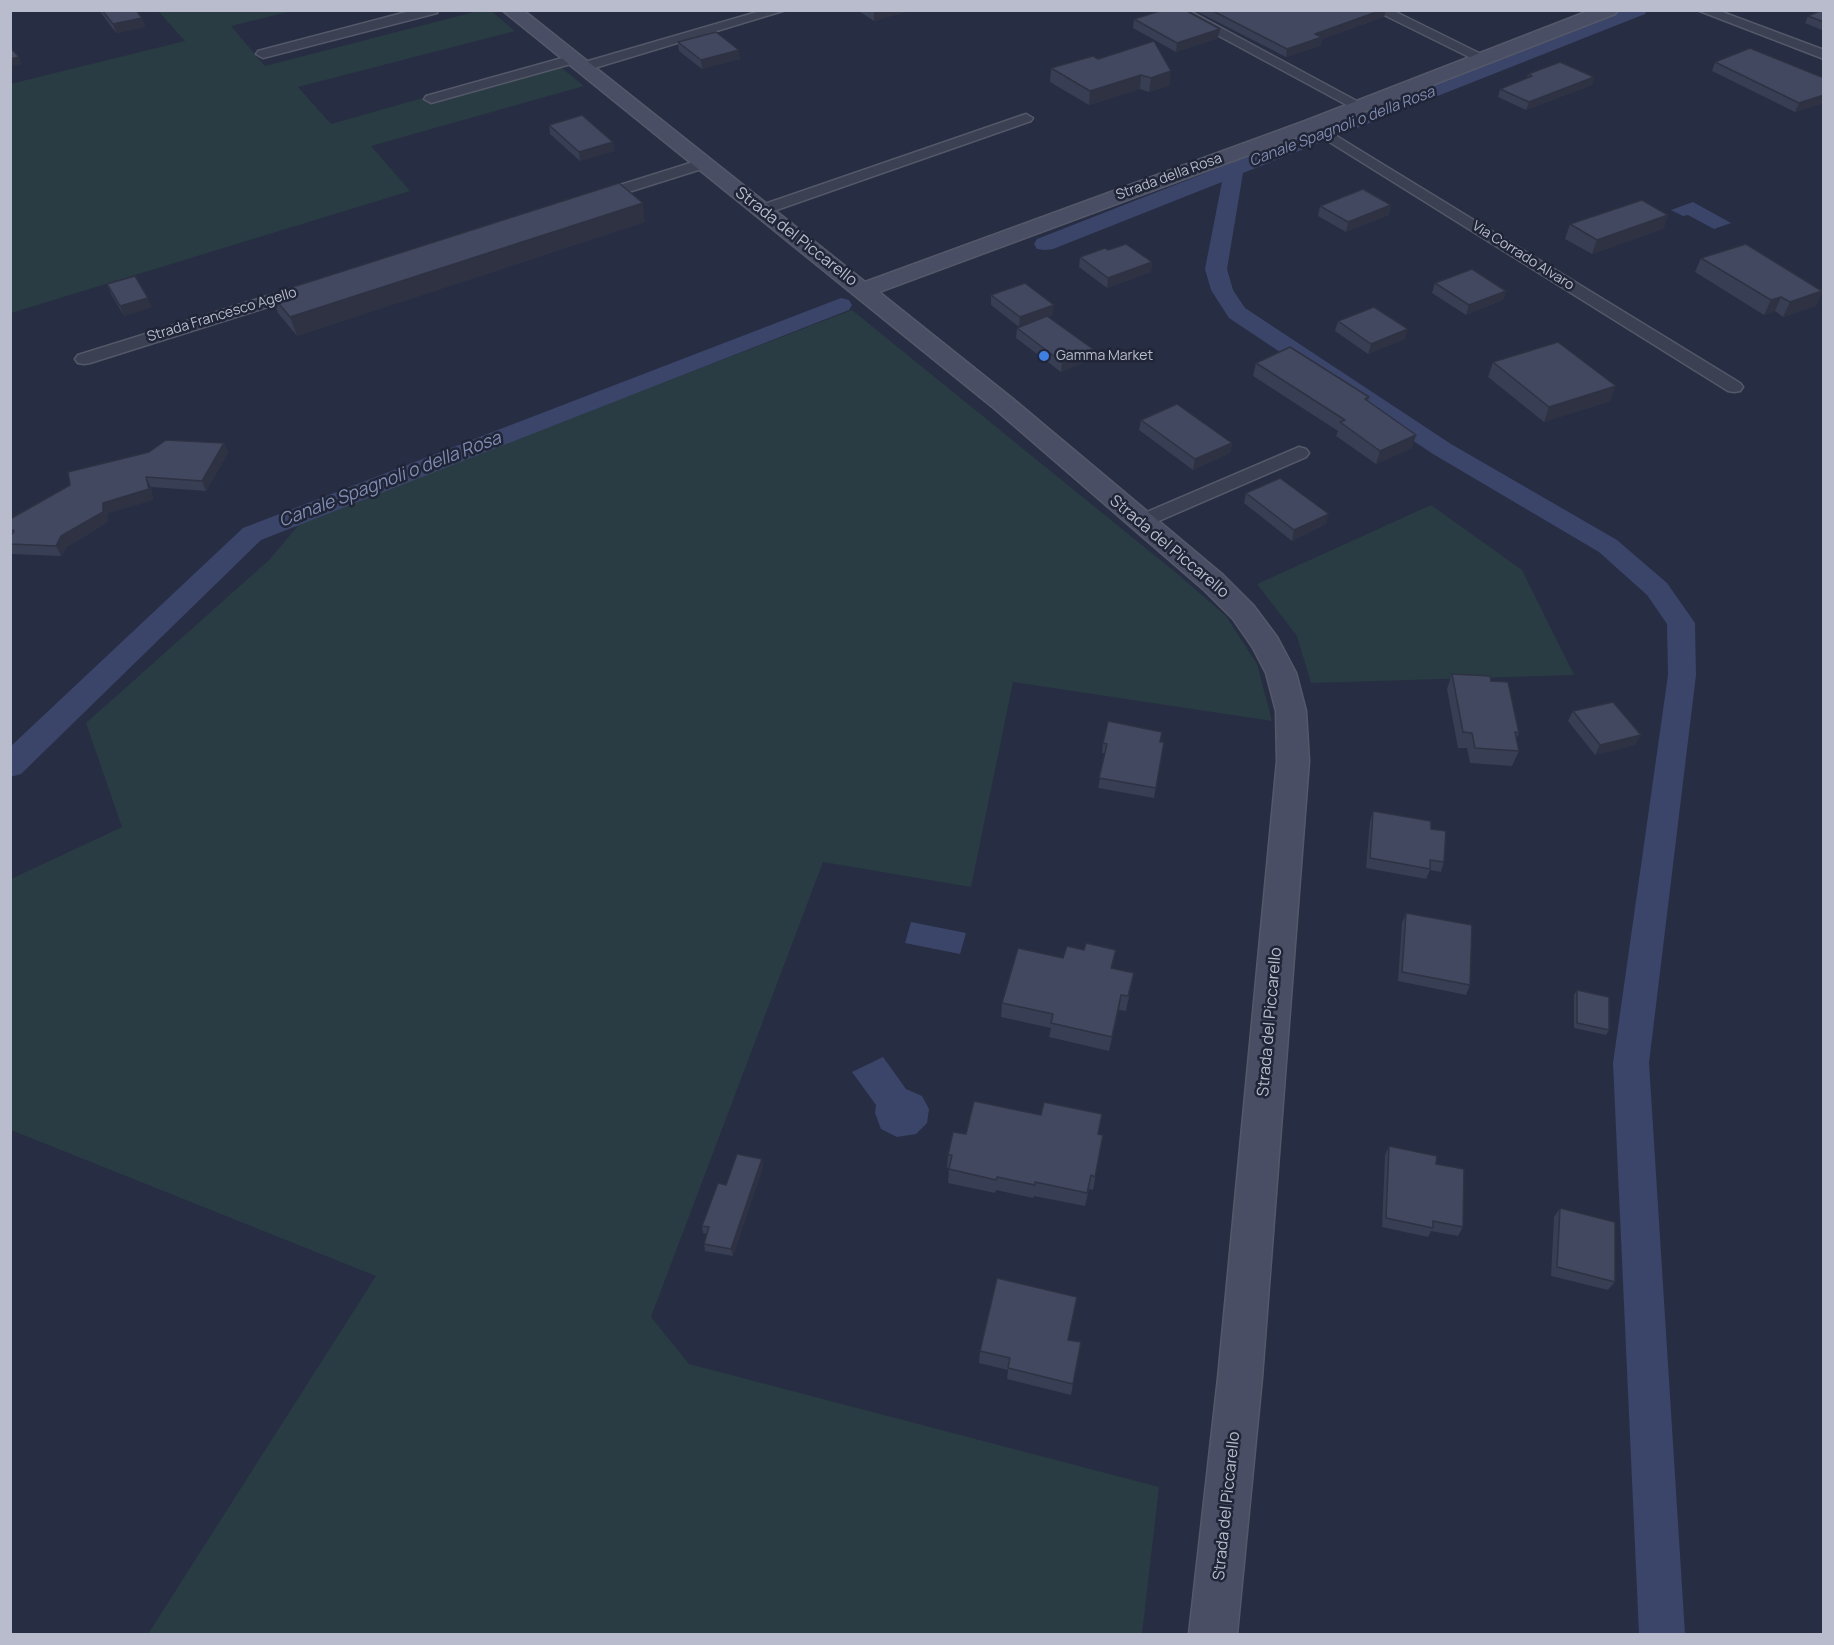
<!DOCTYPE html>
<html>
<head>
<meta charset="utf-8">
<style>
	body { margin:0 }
	#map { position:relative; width:1834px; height:1645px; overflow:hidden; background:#272d42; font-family:Manrope,sans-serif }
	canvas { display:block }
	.frame { position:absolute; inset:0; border:12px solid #b9bccc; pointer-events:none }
</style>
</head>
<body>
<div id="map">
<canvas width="1834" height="1645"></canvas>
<div class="frame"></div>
</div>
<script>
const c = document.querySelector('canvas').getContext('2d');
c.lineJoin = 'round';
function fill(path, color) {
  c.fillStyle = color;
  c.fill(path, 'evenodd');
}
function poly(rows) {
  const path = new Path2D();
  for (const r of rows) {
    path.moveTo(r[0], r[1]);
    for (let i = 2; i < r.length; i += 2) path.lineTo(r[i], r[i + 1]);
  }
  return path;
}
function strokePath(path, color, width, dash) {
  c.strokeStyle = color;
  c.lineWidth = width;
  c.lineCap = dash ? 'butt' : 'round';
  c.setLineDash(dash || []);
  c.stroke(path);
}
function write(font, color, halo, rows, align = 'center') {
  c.font = font + ' Manrope,sans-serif';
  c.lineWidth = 5;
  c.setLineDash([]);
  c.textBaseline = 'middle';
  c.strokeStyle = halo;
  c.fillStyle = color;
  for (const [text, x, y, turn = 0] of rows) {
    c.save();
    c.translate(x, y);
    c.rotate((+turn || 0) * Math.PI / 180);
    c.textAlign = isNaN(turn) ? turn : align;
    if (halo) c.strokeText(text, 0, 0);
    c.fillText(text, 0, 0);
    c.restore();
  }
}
fill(poly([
	[490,10,515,31,298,87,331,124,553,61,584,86,371,146,410,191,11,313,10,84,185,41,158,11,291,11,231,26,265,66,478,11],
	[852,310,1180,576,1226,616,1257,664,1272,721,1013,682,971,887,823,862,651,1317,689,1364,1159,1487,1142,1634,148,1634,376,1276,11,1130,11,879,122,827,86,723,269,560,302,521],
	[1431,505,1522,570,1574,675,1311,683,1297,636,1257,584]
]), '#293b43');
fill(poly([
	[1693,202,1731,223,1714,229,1688,215,1683,216,1671,210],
	[911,922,966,933,960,954,905,943],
	[883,1057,906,1089,922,1096,929,1109,927,1123,916,1134,897,1137,881,1129,875,1113,876,1105,852,1072]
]), '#3b4569');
fill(poly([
	[1622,10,1647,10,1645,14,1243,173,1227,269,1233,290,1245,308,1451,444,1617,540,1667,583,1695,623,1696,675,1649,1063,1685,1634,1639,1634,1613,1063,1668,675,1667,624,1647,595,1599,552,1433,454,1229,318,1211,290,1205,269,1222,182,1053,249,1045,250,1037,249,1034,244,1037,239,1622,10],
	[841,298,849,300,852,305,849,310,261,540,21,774,10,777,10,747,243,528,841,298]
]), '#3b4569');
const street = poly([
	[414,10,438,10,437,13,263,58,256,54,258,51,414,10],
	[764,10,786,10,588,70,583,71,576,67,578,64,764,10],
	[1171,10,1188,10,1366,106,1364,109,1354,109,1171,10],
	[1374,10,1392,10,1491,59,1484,63,1479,62,1374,10],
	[1697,10,1717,10,1824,50,1824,59,1697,10],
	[573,55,580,59,578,62,431,103,424,99,426,96,573,55],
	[1026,114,1033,118,1031,121,768,213,762,215,754,210,756,207,1026,114],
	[1312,121,1740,383,1743,387,1740,391,1734,392,1728,391,1307,128,1305,125,1312,121],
	[703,159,708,161,711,164,708,167,600,201,594,203,586,198,588,195,703,159],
	[303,285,309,286,311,290,309,294,90,363,84,364,78,363,75,359,78,355,303,285],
	[1299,447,1306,449,1309,453,1306,457,1147,526,1140,528,1133,526,1130,522,1133,518,1299,447]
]);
const secondary = poly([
	[502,10,523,10,865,282,1305,121,1591,10,1618,10,1615,14,1319,129,879,292,1013,399,1223,575,1253,605,1277,637,1296,673,1306,711,1309,761,1262,1378,1237,1634,1189,1634,1218,1378,1277,761,1276,711,1266,673,1253,648,1233,619,1203,589,995,409,502,10]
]);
strokePath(street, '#545869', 3);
strokePath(secondary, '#545869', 3);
fill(street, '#3b4052');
fill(secondary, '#494e65');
fill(poly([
	[99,10,136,10,142,18,145,27,116,33],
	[857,10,912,10,874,21],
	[1194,10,1386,10,1384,17,1322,39,1320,46,1286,57],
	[1824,10,1824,31,1805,23,1808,16],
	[1134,19,1218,38,1176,52,1133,28],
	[678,42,740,59,702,69,679,51],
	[1098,59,1170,85,1149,92,1140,89,1089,105,1050,82,1051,68],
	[1715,62,1824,78,1824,103,1795,112,1712,71],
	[1528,74,1594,77,1592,85,1526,110,1498,97,1500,89,1527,78],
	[549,125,613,142,614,151,580,161,550,134],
	[1391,205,1389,215,1346,232,1318,216,1320,206],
	[1668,215,1663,229,1592,254,1565,239,1570,224],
	[645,222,297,336,278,313,271,294],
	[1108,250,1152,262,1151,272,1107,288,1079,267,1080,257],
	[1701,258,1822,291,1816,306,1783,317,1775,311,1764,315,1695,272],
	[1435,283,1506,291,1503,300,1466,315,1432,293],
	[107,284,152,307,124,316,111,294],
	[991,295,1053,315,1048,317,1092,359,1061,372,1016,338,1017,328,1019,327,991,305],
	[1338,321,1405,339,1368,354,1335,331],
	[1493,362,1610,401,1544,422,1488,377],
	[1256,363,1369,397,1368,401,1412,448,1376,464,1336,436,1338,431,1253,376],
	[1141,420,1232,443,1230,453,1193,470,1139,430],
	[224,443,228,453,206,491,151,487,153,500,108,513,108,522,67,547,61,556,12,554,10,551,10,519,149,452],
	[1246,493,1326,524,1292,541,1244,503],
	[1452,674,1491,681,1519,733,1516,740,1519,751,1512,766,1470,763,1467,748,1458,748,1447,689],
	[1573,711,1641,735,1635,745,1595,755,1568,721],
	[1164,742,1154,798,1098,788,1105,754,1102,753,1103,743],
	[1373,811,1431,829,1444,862,1441,872,1430,870,1426,879,1366,868,1370,821],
	[1406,913,1470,985,1466,995,1398,981,1402,923],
	[1112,968,1134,973,1126,1011,1119,1010,1109,1051,1049,1037,1051,1028,1001,1017,1002,1003],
	[1577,990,1609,1030,1606,1035,1574,1028,1574,995],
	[966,1134,1098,1134,1101,1148,1093,1190,1089,1189,1085,1206,1034,1196,1033,1198,996,1190,995,1193,948,1183,949,1168,947,1168,948,1155],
	[1389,1146,1436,1164,1463,1227,1458,1236,1431,1231,1428,1237,1382,1227,1385,1155],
	[762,1159,763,1167,733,1256,705,1251,704,1244,707,1234,703,1233,702,1226,726,1185],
	[1560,1208,1615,1282,1608,1290,1551,1276,1554,1217],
	[1068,1340,1081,1342,1071,1395,1007,1379,1008,1370,979,1363,980,1351]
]), '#383e53');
fill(poly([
	[880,10,912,10,874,21,874,12],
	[1382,10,1386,10,1384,17,1322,39,1320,46,1286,57,1287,49,1315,34],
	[142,18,145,27,116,33,113,24],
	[1220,29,1218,38,1176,52,1177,43],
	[739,50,740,59,702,69,701,60],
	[19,57,22,64,10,67,10,59],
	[1171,71,1170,85,1149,92,1151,78],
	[1141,75,1140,89,1089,105,1090,91],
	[1594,77,1592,85,1526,110,1529,102],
	[1824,95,1824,103,1795,112,1799,103],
	[613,142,614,151,580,161,579,152],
	[643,203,645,222,297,336,290,317],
	[1391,205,1389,215,1346,232,1348,222],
	[1668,215,1663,229,1592,254,1597,240],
	[1152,262,1151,272,1107,288,1108,278],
	[1506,291,1503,300,1466,315,1469,305],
	[1822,291,1816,306,1783,317,1790,302],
	[1781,297,1775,311,1764,315,1771,300],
	[148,298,152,307,124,316,120,306],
	[1054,305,1053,315,1019,327,1020,317],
	[1408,329,1405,339,1368,354,1371,344],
	[1093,349,1092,359,1061,372,1062,362],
	[1616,386,1610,401,1544,422,1549,407],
	[1416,435,1412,448,1376,464,1380,451],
	[224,443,228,453,206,491,202,481],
	[1232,443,1230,453,1193,470,1195,459],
	[146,477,151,487,153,500,108,513,108,522,67,547,61,556,56,546,61,536,103,503],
	[1329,514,1326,524,1292,541,1294,530],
	[1641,735,1635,745,1595,755,1600,745],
	[1121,995,1119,1010,1109,1051],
	[762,1159,763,1167,733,1256,731,1249]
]), '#2e3243');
const building = poly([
	[102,10,136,10,142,18,113,24,102,10],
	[1163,10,1185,10,1220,29,1177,43,1134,19,1163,10],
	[1211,10,1382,10,1315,34,1322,37,1287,49,1211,10],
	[1822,10,1824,10,1824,22,1808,16,1822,10],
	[716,32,739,50,701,60,678,42,716,32],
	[1154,41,1171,71,1151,78,1141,75,1090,91,1051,68,1093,56,1098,59,1154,41],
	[10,47,19,57,10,59,10,47],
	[1750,48,1824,78,1824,95,1799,103,1715,62,1750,48],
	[1560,62,1594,77,1529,102,1500,89,1532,76,1528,74,1560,62],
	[582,115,613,142,579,152,549,125,582,115],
	[619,183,643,203,290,317,271,294,619,183],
	[1363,189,1391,205,1348,222,1320,206,1363,189],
	[1642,200,1668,215,1597,240,1570,224,1642,200],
	[1126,244,1152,262,1108,278,1080,257,1105,248,1108,250,1126,244],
	[1746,244,1822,291,1790,302,1781,297,1771,300,1701,258,1746,244],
	[1472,269,1506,291,1469,305,1435,283,1472,269],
	[135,276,148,298,120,306,107,284,135,276],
	[1025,283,1054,305,1020,317,991,295,1025,283],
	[1374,307,1408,329,1371,344,1338,321,1374,307],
	[1047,316,1093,349,1062,362,1017,328,1047,316],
	[1558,342,1616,386,1549,407,1493,362,1558,342],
	[1290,347,1369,397,1365,399,1416,435,1380,451,1340,422,1345,420,1256,363,1290,347],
	[1177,404,1232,443,1195,459,1141,420,1177,404],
	[166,440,224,443,202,481,146,477,149,489,103,503,103,512,61,536,56,546,10,544,10,537,14,531,10,529,10,519,70,485,68,472,149,452,166,440],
	[1280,478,1329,514,1294,530,1246,493,1280,478],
	[1452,674,1490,676,1491,681,1508,682,1519,733,1515,732,1519,751,1475,748,1472,733,1463,732,1452,674],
	[1613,702,1641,735,1600,745,1573,711,1613,702],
	[1108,721,1162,732,1160,742,1164,742,1156,788,1099,778,1107,744,1103,743,1108,721],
	[1373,811,1431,821,1431,829,1446,831,1444,862,1430,860,1430,869,1370,858,1373,811],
	[1406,913,1472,925,1470,985,1402,972,1406,913],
	[1086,943,1116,950,1111,968,1134,973,1128,996,1121,995,1112,1037,1051,1023,1053,1014,1002,1003,1018,948,1063,958,1067,946,1084,950,1086,943],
	[1577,990,1609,997,1609,1030,1577,1023,1577,990],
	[974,1101,1041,1115,1044,1102,1102,1114,1098,1134,1103,1135,1095,1177,1091,1175,1087,1193,1035,1182,1035,1185,997,1177,996,1180,949,1169,952,1155,948,1155,953,1132,966,1134,974,1101],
	[1389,1146,1437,1156,1436,1164,1464,1169,1463,1227,1433,1221,1433,1228,1386,1218,1389,1146],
	[737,1154,762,1159,731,1249,704,1244,709,1227,702,1226,718,1183,726,1185,737,1154],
	[1560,1208,1615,1222,1615,1282,1557,1267,1560,1208],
	[997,1278,1077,1297,1068,1340,1081,1342,1073,1384,1008,1368,1010,1358,980,1351,997,1278]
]);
fill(building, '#414860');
strokePath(building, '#2e3243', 1.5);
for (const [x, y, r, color] of [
	[1044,356,6,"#3f7fe0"]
]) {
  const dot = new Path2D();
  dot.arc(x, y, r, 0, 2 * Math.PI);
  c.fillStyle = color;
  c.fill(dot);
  strokePath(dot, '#202537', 2);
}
write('14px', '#b9bccc', '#202537', [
	["Strada della Rosa",1169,177,-20],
	["Via Corrado Alvaro",1523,256,32],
	["Strada Francesco Agello",222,315,-17]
]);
write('14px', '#b9bccc', '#202537', [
	["Gamma Market",1056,356]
], 'left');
write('italic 15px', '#808cb2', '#202537', [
	["Canale Spagnoli o della Rosa",1342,127,-21]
]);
write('16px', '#b9bccc', '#202537', [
	["Strada del Piccarello",796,237,38],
	["Strada del Piccarello",1169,547,40],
	["Strada del Piccarello",1270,1022,-85],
	["Strada del Piccarello",1227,1506,-84]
]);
write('italic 18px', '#808cb2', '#202537', [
	["Canale Spagnoli o della Rosa",390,480,-21]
]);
</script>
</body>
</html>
